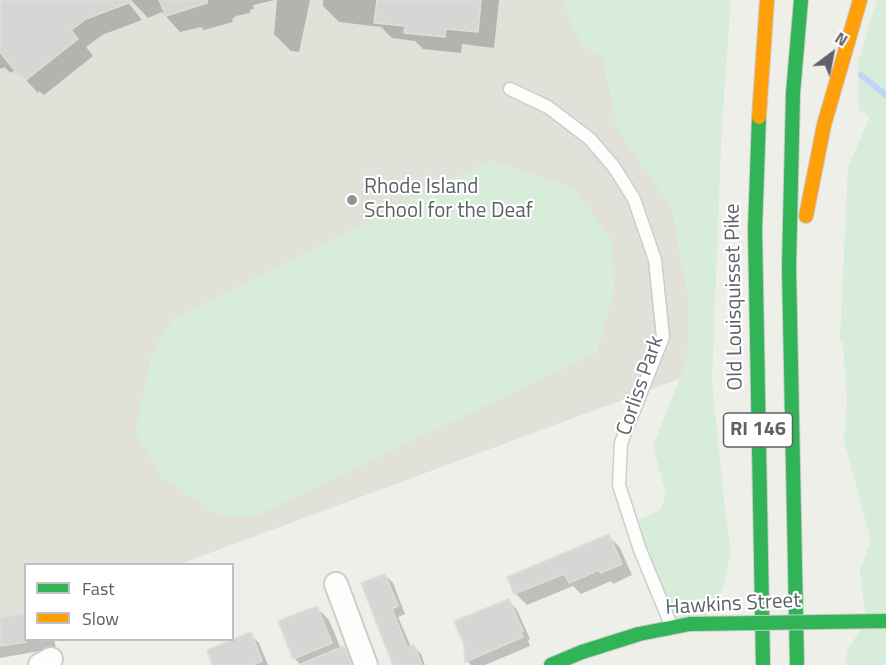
<!DOCTYPE html>
<html>
<head>
<meta charset="utf-8">
<style>
	body { margin:0 }
	#map { position:relative; width:886px; height:665px; overflow:hidden; background:#efefea; font-family:"Titillium Web",sans-serif }
	canvas { display:block }
	.legend { position:absolute; left:24px; top:563px; width:210px; height:78px; box-sizing:border-box; background:#fff; border:2px solid #bfc0c3; margin:0; padding:8px 10px; list-style:none; font-size:18px; color:#5f6168 }
	.legend li { display:flex; align-items:center; gap:12px; height:30px }
	.legend b { width:30px; border:2px solid #bfc0c3 }
	.north { position:absolute; left:802px; top:24px; width:60px; height:60px; -webkit-text-stroke:4px #fff; paint-order:stroke; rotate:32deg; font-size:16px; font-weight:700; line-height:24px; text-align:center; color:#5f6168 }
	.north::after { content:''; display:block; margin:auto; width:21px; height:27px; background:#5f6168; clip-path:polygon(50% 0,100% 100%,50% 72%,0 100%) }
</style>
</head>
<body>
<div id="map">
<canvas width="886" height="665"></canvas>
<ul class="legend">
<li><b style="height:8px;background:#30b455"></b>Fast</li>
<li><b style="height:8px;background:#ff9f0a"></b>Slow</li>
</ul>
<div class="north">N</div>
</div>
<script>
const c = document.querySelector('canvas').getContext('2d');
c.lineJoin = 'round';
function fill(path, color) {
  c.fillStyle = color;
  c.fill(path, 'evenodd');
}
function poly(rows) {
  const path = new Path2D();
  for (const r of rows) {
    path.moveTo(r[0], r[1]);
    for (let i = 2; i < r.length; i += 2) path.lineTo(r[i], r[i + 1]);
  }
  return path;
}
function strokePath(path, color, width, dash) {
  c.strokeStyle = color;
  c.lineWidth = width;
  c.lineCap = dash ? 'butt' : 'round';
  c.setLineDash(dash || []);
  c.stroke(path);
}
function write(font, color, halo, rows, align = 'center') {
  c.font = font + ' "Titillium Web",sans-serif';
  c.lineWidth = 4.5;
  c.setLineDash([]);
  c.textBaseline = 'middle';
  c.strokeStyle = halo;
  c.fillStyle = color;
  for (const [text, x, y, turn = 0] of rows) {
    c.save();
    c.translate(x, y);
    c.rotate((+turn || 0) * Math.PI / 180);
    c.textAlign = isNaN(turn) ? turn : align;
    if (halo) c.strokeText(text, 0, 0);
    c.fillText(text, 0, 0);
    c.restore();
  }
}
fill(poly([
	[0,0,678,0,711,367,180,564,26,564,25,622,0,632]
]), '#e1e0d9');
fill(poly([
	[561,0,731,0,722,123,712,382,725,509,731,551,723,589,704,620,672,622,625,526,660,510,666,495,653,446,687,360,689,304,672,210,614,124,615,117,603,62,605,60,581,44],
	[877,0,886,0,886,665,846,665,847,650,866,621,860,571,871,540,844,441,847,403,843,343,840,341,848,167,870,117,859,110,858,62],
	[490,160,574,188,613,243,614,291,597,352,252,518,217,514,161,477,135,431,152,354,172,320]
]), '#d7ecd9');
fill(poly([
	[0,0,126,0,142,20,102,35,86,47,93,56,44,95,39,91,38,93,16,69,11,73,4,67,2,69,0,68],
	[131,0,275,0,253,5,254,9,250,10,250,13,236,16,232,19,233,22,204,30,201,27,180,32,162,12,148,18],
	[277,0,310,0,299,52,291,51,274,34],
	[323,0,499,0,494,48,462,44,461,53,423,49,415,41,392,38,381,27,339,22,323,6],
	[609,536,620,548,632,575,613,584,611,581,581,594,573,586,527,605,515,593],
	[385,575,393,583,405,614,398,617,411,647,413,646,421,654,425,665,394,665],
	[509,601,517,610,530,639,528,640,530,646,485,665,471,665,467,661],
	[316,607,329,620,341,649,343,648,352,656,355,665,301,665,294,658],
	[0,619,26,640,54,640,56,648,0,658],
	[250,634,259,643,268,665,214,665]
]), '#0003');
strokePath(poly([
	[861,75,886,95]
]), '#bed4f9', 6);
const building = poly([
	[0,0,131,0,131,2,86,19,71,30,78,39,26,80,22,76,20,77,0,52,0,0],
	[159,0,207,0,207,3,166,16,159,0],
	[377,0,481,0,478,32,446,29,445,37,404,33,405,26,374,23,377,0],
	[609,534,622,564,600,573,599,570,569,583,564,574,514,594,507,577,609,534],
	[385,574,398,606,392,609,407,647,414,645,422,665,393,665,379,630,361,583,385,574],
	[509,599,523,631,520,632,523,637,465,662,464,645,454,621,509,599],
	[317,606,332,643,293,659,278,621,317,606],
	[26,613,26,642,0,646,0,618,26,613],
	[251,632,262,661,253,665,212,665,207,650,251,632],
	[344,646,352,665,299,665,344,646]
]);
fill(building, '#d6d6d4');
strokePath(building, '#deded9', 1.5);
const lane = poly([
	[510,89,548,107,590,139,614,167,634,199,655,260,663,337,621,443,619,485,640,550,671,625]
]);
const street = poly([
	[336,584,366,665],
	[40,665,51,659]
]);
const fast = poly([
	[759,117,755,230,763,665],
	[551,665,582,652,639,634,690,624],
	[797,665,789,268,793,93,801,0]
]);
const slow = poly([
	[759,117,767,0],
	[806,216,824,125,860,0]
]);
strokePath(lane, '#cccdcc', 15);
strokePath(street, '#cccdcc', 26);
strokePath(fast, '#cccccb', 16);
strokePath(slow, '#cccccb', 16);
strokePath(lane, '#fdfdfc', 12);
strokePath(street, '#fdfdfc', 22);
strokePath(fast, '#30b455', 14);
strokePath(slow, '#ff9f0a', 14);
const fastBridge = poly([
	[690,624,886,621]
]);
strokePath(fastBridge, '#cccccb', 16, []);
strokePath(fastBridge, '#30b455', 14);
for (const [x, y, r, color] of [
	[352,200,6,"#919396"]
]) {
  const dot = new Path2D();
  dot.arc(x, y, r, 0, 2 * Math.PI);
  c.fillStyle = color;
  c.fill(dot);
  strokePath(dot, '#fff', 2);
}
for (const [x, y, w] of [
	[758,430,69]
]) {
  const box = new Path2D();
  box.roundRect(x - w / 2, y - 17, w, 34, 4.5);
  c.fillStyle = '#fff';
  c.fill(box);
  strokePath(box, '#5f6168', 1.5);
}
write('bold 20px', '#5f6168', null, [
	["RI 146",758,430]
]);
write('21px', '#5f6168', '#fff', [
	["Rhode Island",364,188],
	["School for the Deaf",364,212]
], 'left');
write('21px', '#5f6168', '#fff', [
	["Old Louisquisset Pike",735,297,-91],
	["Corliss Park",641,386,-71],
	["Hawkins Street",733,605,-3]
]);
</script>
</body>
</html>
